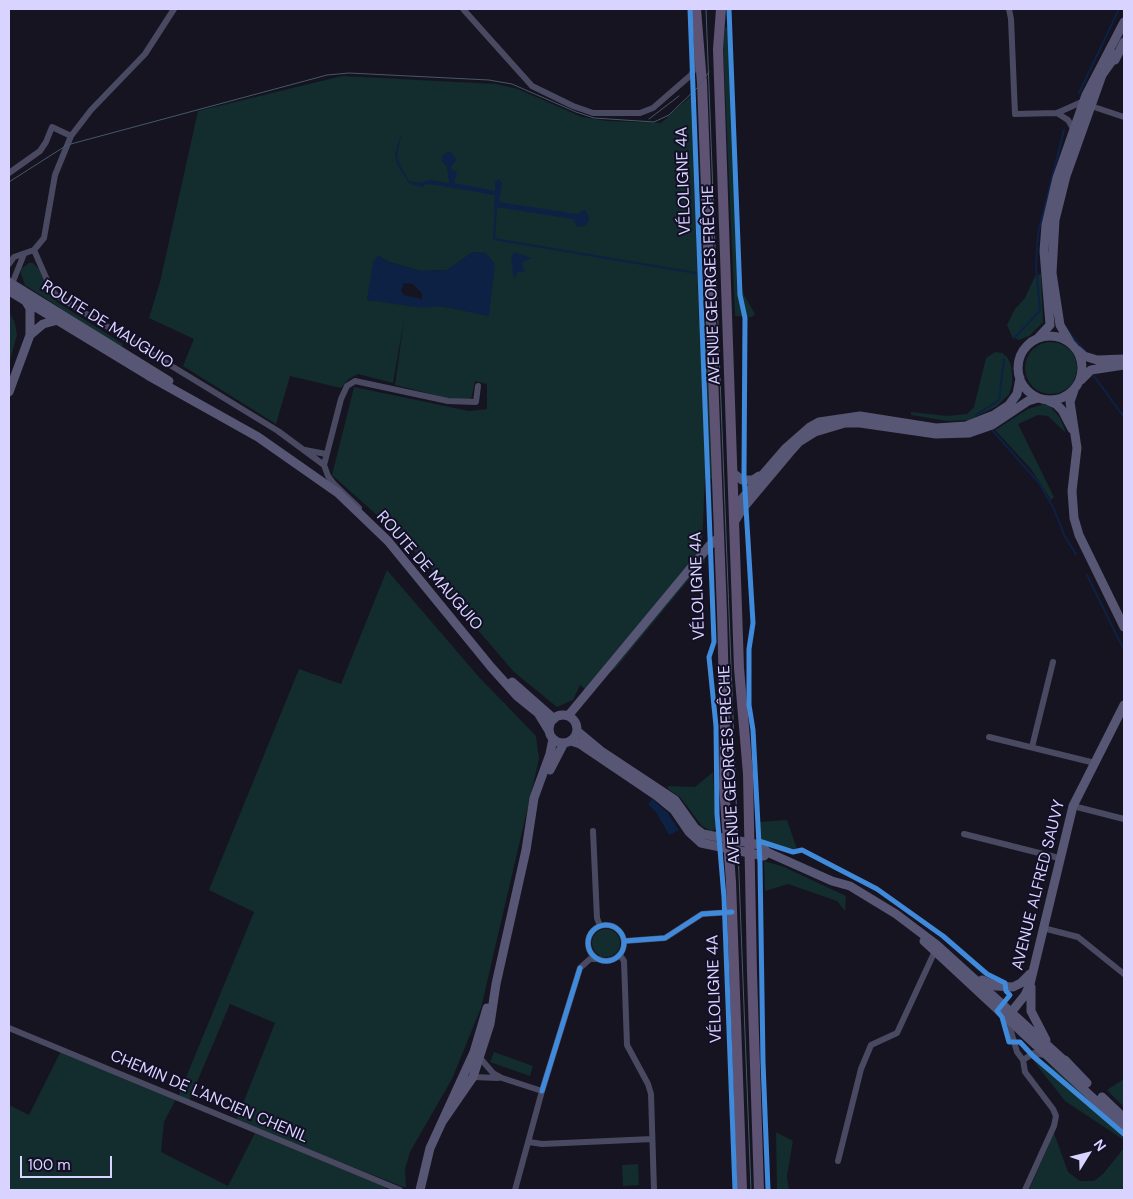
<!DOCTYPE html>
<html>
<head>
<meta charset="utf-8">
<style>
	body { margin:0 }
	#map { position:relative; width:1133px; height:1199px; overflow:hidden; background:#161421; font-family:"DM Sans",sans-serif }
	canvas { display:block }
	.frame { position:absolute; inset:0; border:10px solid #d9d4ff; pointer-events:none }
	.north { position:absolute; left:1063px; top:1129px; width:50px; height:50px; -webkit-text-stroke:4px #130f26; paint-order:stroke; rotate:54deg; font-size:14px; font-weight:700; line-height:20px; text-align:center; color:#d9d4ff }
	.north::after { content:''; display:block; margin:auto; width:18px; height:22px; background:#d9d4ff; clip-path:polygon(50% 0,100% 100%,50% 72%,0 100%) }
	.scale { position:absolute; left:20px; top:1156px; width:92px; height:22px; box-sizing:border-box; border:2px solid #d9d4ff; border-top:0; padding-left:6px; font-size:15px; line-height:18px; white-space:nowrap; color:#d9d4ff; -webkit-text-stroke:4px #130f26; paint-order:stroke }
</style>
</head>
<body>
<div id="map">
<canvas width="1133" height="1199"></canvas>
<div class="frame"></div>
<div class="north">N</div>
<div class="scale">100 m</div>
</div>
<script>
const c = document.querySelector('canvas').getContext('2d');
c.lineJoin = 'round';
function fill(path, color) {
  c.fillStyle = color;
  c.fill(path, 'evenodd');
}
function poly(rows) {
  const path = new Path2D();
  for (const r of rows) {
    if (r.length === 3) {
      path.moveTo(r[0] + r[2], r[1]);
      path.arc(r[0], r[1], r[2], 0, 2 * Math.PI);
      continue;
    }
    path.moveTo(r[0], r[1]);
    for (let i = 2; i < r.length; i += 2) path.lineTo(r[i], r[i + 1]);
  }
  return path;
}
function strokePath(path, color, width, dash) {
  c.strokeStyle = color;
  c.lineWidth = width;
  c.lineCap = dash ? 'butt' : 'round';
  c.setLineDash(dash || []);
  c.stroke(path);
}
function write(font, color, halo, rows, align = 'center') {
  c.font = font + ' "DM Sans",sans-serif';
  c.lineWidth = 4;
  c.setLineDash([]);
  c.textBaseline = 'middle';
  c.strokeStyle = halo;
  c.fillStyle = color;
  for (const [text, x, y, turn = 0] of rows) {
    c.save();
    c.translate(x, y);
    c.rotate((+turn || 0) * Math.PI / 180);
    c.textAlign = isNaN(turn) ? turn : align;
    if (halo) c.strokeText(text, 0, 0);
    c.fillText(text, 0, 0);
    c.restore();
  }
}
fill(poly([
	[725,27,729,28,739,279,744,295,755,314,752,317,735,316,723,44],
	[342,76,496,84,518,89,582,117,607,121,661,123,691,96,699,322,708,322,713,479,705,478,702,543,705,562,690,578,615,669,604,676,589,693,580,685,573,700,557,707,514,672,470,621,430,567,388,525,332,475,354,387,469,411,487,409,487,384,475,381,471,400,447,398,395,385,404,320,393,383,358,374,349,379,341,388,290,376,276,424,183,366,194,339,149,318,160,282,198,111],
	[473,252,489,315,441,306,367,300,378,256,389,262,421,271,448,270],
	[29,263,33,263,39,269,50,295,57,302,123,344,121,348,25,285,21,274,21,269],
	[1041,274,1043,322,1029,336,1019,340,1012,337,1007,325,1015,309,1025,298,1035,276],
	[9,312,15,323,17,335,9,364],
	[1051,368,26],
	[995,352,1002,353,1007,357,1011,365,1012,375,1012,385,1009,394,997,406,969,420,947,421,911,415,911,412,947,416,967,414,974,407,986,358],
	[1044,404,1051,407,1060,418,1066,433,1048,416,1038,415,1018,424,1054,497,1051,500,1031,469,995,430,1028,409],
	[387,570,478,676,536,736,539,759,481,1008,452,1079,410,1152,405,1169,406,1188,236,1121,275,1023,230,1004,189,1101,177,1097,164,1122,161,1152,228,1186,255,1133,387,1187,385,1190,9,1190,9,1105,29,1115,61,1051,178,1097,254,912,209,890,299,669,341,684],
	[713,772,716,829,711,831,702,826,680,797,668,789,668,786,695,787],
	[787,820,798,852,761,839,759,822],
	[764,861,784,867,846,896,845,911,837,901,788,884,765,891],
	[606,943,14],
	[494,1052,533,1066,530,1076,490,1062],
	[1035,1056,1068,1078,1124,1130,1124,1140,1065,1101,1032,1059],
	[1124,1079,1124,1107,1107,1090],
	[776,1132,793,1141,787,1176,789,1190,777,1190],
	[1054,1133,1068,1172,1080,1181,1094,1181,1103,1174,1124,1148,1124,1190,1029,1190],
	[638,1164,639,1185,623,1186,622,1165]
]), '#132c2d');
fill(poly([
	[402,132,397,155,399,163,409,181,421,183,429,180,449,183,447,167,442,161,443,155,450,151,457,160,451,166,452,170,457,172,454,183,495,191,495,181,499,179,502,183,499,202,577,214,584,210,587,212,589,220,587,224,582,227,577,226,573,219,496,207,494,206,495,195,436,185,426,184,422,187,409,183,397,164,395,153],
	[473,252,486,253,495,264,489,316,441,306,423,308,367,300,373,262,378,256,389,262,421,271,447,270],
	[404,283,413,284,422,293,422,299,404,295,401,291],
	[514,252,532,258,524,261,522,265,525,271,518,272,514,279,511,259],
	[652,799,667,812,679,830,669,835,656,812,648,804]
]), '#0d2144');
strokePath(poly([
	[1079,93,1119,9],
	[496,207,494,239,696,273],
	[1067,330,1085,351],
	[1014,338,1040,311,1036,266,1038,234,1064,130],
	[1094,376,1124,417],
	[976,415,999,400,1004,359],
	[993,431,1039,483,1053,507,1065,537,1076,554],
	[1087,575,1122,646]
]), '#0d2144', 2);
strokePath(poly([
	[463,9,532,86,573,106,593,113,640,113,653,108,691,75,695,67,695,55,698,47],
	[1009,9,1011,19,1015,114,1057,113,1084,101],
	[1091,106,1124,117],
	[1057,113,1068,120,1074,130],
	[9,173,40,151,46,142,52,127,71,136],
	[34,250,51,289,57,296,278,431,324,465],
	[9,264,14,257,34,250,44,238,55,175,71,136,91,110,145,54,174,9],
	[12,284,24,254],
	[305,450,326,454],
	[359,508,334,484,328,476,324,465,341,399,347,386,355,381,448,401,476,402,478,386],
	[989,737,1095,763],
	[1032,747,1053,662],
	[1073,806,1124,819],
	[593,831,597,918,600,926],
	[964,834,1059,858],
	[606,943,18],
	[1043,928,1078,937,1124,974],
	[625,941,665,938,702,914,732,912],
	[620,955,624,961,627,1045,648,1084,651,1094,654,1190],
	[1008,1021,1017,1052,1023,1060,1025,1072,1053,1109,1056,1116,1054,1126,1025,1190],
	[9,1028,400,1190],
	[480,1058,493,1073,502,1078,542,1091],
	[1023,1060,1034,1053,1044,1055],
	[473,1077,498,1078],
	[529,1142,542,1144,652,1139],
	[838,1161,861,1069,871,1045,897,1033,935,951],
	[515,1190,542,1091,580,968,590,959,599,959]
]), '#4a4962', 6);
strokePath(poly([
	[1115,60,1124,42],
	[9,282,169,381],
	[9,291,149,376,258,437,338,493,388,541,491,667,517,696,538,713,549,731],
	[25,300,30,308,30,335],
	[1050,368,32],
	[1038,338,1050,325,1044,251,1046,225,1057,178,1086,95,1124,22],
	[1071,344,1060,325,1052,273,1055,220,1066,176,1102,75,1117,54],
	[1077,350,1084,356,1097,360,1124,359],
	[1081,380,1091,370,1124,365],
	[1074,390,1070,402,1077,448,1072,491,1074,518,1079,535,1124,627],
	[9,392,30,335,43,324,58,320],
	[1049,401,1056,404,1062,410,1072,429],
	[733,473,742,480,753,480,759,476],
	[734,508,785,449,810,427,819,422,860,416,936,428,966,426,994,415,1009,405,1017,394,1020,378],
	[735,521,743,508,790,452,799,442,815,432,845,423,860,423,936,434,969,433,992,425,1028,401,1038,398],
	[512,682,554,719],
	[563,729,14],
	[568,716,709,546,719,537],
	[577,731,601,751,675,800,695,828,703,834,760,845,767,852,832,881,850,886,896,914,937,945,1067,1063],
	[571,741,580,744,657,796,674,810,689,832,701,843,764,856,767,852],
	[550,770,564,743],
	[924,941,1124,1127],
	[982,980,996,986,1013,987,1021,983,1030,974],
	[1031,987,1031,1011,1046,1040],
	[1009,1015,1025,995,1030,984,1073,806,1124,705],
	[1065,1060,1087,1083],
	[1102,1097,1124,1118],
	[442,1122,473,1077,490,1024,496,984,526,850,534,798,550,754,553,739],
	[420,1190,430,1148,474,1052,487,1008]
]), '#575674', 9);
strokePath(poly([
	[696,9,702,83,722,613,725,731,724,787,731,882,742,1190],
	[721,9,718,49,739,668,748,774,752,973,759,1190]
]), '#5e5373', 10);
strokePath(poly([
	[706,9,751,1190],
	[649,119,679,96],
	[9,182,67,145,327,75,349,73,489,80,512,84,576,112,594,118,654,122,669,115,699,86,709,72]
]), '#43596b', 1);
strokePath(poly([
	[690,9,714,642,709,657,716,726,717,814,724,897,735,1190],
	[729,9,740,295,745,318,744,475,753,623,749,649,749,705,753,730,760,863,763,1062,768,1190],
	[759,841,793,852,802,850,877,889,943,936,987,974,1005,983,1006,991,1010,995,997,1011,1002,1017,1009,1042,1020,1042,1033,1056,1124,1134],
	[606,943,18],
	[625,941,665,938,702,914,732,912],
	[542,1091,580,968]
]), '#408adc', 5);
write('16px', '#d9d4ff', '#130f26', [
	["VÉLOLIGNE 4A",684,181,-92],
	["AVENUE GEORGES FRÊCHE",712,285,-92],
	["ROUTE DE MAUGUIO",107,325,32],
	["ROUTE DE MAUGUIO",429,571,49],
	["VÉLOLIGNE 4A",698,586,-92],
	["AVENUE GEORGES FRÊCHE",730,765,-93],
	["AVENUE ALFRED SAUVY",1039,885,-76],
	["VÉLOLIGNE 4A",715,989,-92],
	["CHEMIN DE L'ANCIEN CHENIL",209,1097,23]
]);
</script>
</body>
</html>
